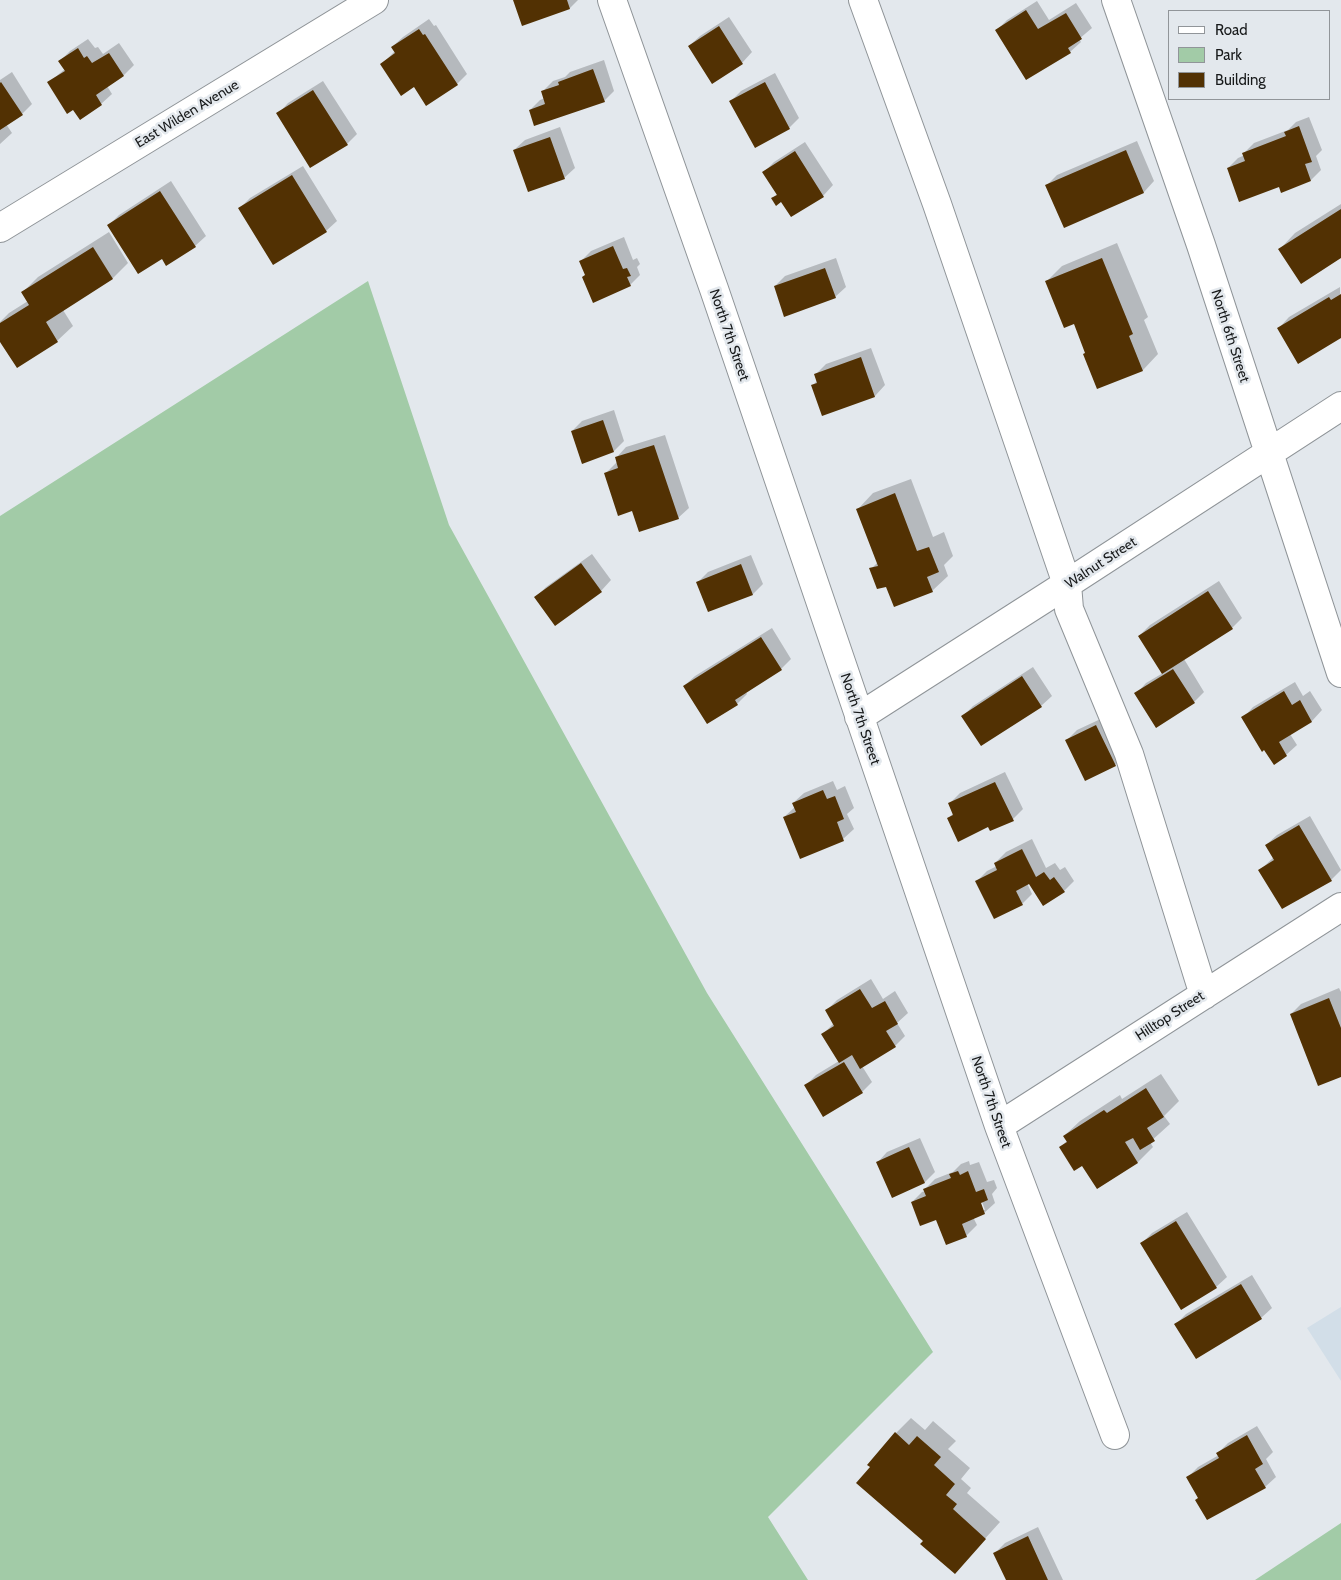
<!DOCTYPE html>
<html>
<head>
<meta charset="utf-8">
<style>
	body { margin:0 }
	#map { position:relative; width:1341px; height:1580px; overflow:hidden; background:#e3e8ed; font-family:Cabin,sans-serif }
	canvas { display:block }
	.legend { position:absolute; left:1168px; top:10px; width:162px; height:90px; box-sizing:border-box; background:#e3e8ed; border:1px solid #919599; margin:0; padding:6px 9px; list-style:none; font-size:15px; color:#17191a }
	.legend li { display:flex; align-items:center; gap:10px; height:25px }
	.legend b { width:25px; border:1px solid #919599 }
</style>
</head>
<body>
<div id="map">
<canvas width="1341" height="1580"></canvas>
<ul class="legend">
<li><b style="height:6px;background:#fff"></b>Road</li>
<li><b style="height:14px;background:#a2cba7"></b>Park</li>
<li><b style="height:14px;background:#523103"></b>Building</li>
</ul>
</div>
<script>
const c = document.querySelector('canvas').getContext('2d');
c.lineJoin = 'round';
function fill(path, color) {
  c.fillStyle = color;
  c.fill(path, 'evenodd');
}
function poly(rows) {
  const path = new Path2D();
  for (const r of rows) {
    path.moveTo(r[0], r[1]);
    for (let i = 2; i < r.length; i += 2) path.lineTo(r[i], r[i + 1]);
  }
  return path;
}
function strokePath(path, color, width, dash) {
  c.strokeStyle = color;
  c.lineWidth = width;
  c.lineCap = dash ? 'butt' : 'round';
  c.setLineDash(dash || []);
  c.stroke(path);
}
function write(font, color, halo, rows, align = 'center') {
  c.font = font + ' Cabin,sans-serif';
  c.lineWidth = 5;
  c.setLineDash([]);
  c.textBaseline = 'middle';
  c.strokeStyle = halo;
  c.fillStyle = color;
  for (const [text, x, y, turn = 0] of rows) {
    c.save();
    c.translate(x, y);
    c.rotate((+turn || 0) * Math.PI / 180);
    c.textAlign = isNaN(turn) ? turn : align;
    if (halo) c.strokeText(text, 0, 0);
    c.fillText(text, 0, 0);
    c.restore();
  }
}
fill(poly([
	[1341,1307,1341,1381,1307,1328]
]), '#d2dee8');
fill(poly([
	[368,281,449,525,707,993,933,1352,768,1517,808,1580,0,1580,0,516],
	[1341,1523,1341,1580,1255,1580]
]), '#a2cba7');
fill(poly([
	[514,0,578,0,570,8,523,24],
	[1037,1,1049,20,1076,3,1092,28,1079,39,1081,42,1070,52,1027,78,997,30,1007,20],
	[729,17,752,52,742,63,689,46,700,36],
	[429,19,434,26,436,25,467,74,457,84,414,86,382,64,395,51,392,47,403,37],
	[88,39,95,48,98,47,103,54,119,43,134,65,124,75,107,86,112,94,101,104,48,83,65,69,60,61,70,51],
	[604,60,614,91,604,101,530,110,540,100,545,98,543,91,553,81,565,77,570,72],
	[12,72,32,104,22,114,6,124,12,133,0,144,0,80],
	[775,73,799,118,789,128,731,101,741,91],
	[323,81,357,134,347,144,278,114,288,103],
	[1309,117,1322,150,1316,156,1321,170,1311,180,1228,168,1238,158,1245,155,1244,153,1254,143,1288,130,1296,122],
	[560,127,575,168,564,178,514,150,525,140],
	[1137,141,1154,181,1144,192,1064,226,1046,186,1057,175],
	[805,142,833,185,823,196,782,201,773,198,777,194,764,172,774,162],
	[303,166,337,221,326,231,240,208,250,198],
	[171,181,206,236,195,246,162,257,109,225,119,215],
	[1341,204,1341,257,1280,249,1295,233],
	[109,232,128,263,113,278,63,310,73,326,57,341,0,340,0,322,9,313,28,301,23,292,38,277],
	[624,237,633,260,637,258,640,264,637,267,640,275,630,285,586,274,581,261,591,251],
	[1117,243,1148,317,1144,320,1158,354,1143,370,1098,388,1086,352,1074,322,1046,282,1062,266],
	[836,258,846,287,835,297,775,286,785,276],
	[1340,287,1341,337,1279,328,1289,317],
	[871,348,885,385,875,396,823,414,813,385,817,381,815,375,826,364],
	[614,410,624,441,614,451,572,431,582,421],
	[665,435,689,508,678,518,633,509,606,473,617,462,616,458,626,447],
	[911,479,933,537,944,532,953,556,944,565,948,576,932,591,887,585,871,569,878,562,858,509,873,493],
	[592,554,611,580,601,591,555,624,536,597,546,587],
	[751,555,763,584,753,594,698,582,708,572],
	[1219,581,1242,618,1232,628,1184,659,1204,692,1194,702,1136,694,1146,683,1163,673,1139,636,1150,625],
	[772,628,791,659,781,669,746,692,747,694,737,704,684,686,695,676],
	[1033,667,1052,696,1041,706,981,745,963,716,973,706],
	[1295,682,1303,696,1310,691,1322,710,1312,721,1290,734,1297,745,1286,755,1265,749,1243,718,1253,707],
	[1107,716,1125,755,1115,765,1067,740,1077,730],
	[1005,772,1023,809,1013,819,989,826,948,818,954,813,949,804,960,793],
	[833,781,837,790,845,786,854,808,847,814,854,829,843,839,784,817,795,807,793,803,804,793],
	[1310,816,1341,870,1331,880,1260,870,1274,857,1266,845,1277,835],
	[1032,839,1046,868,1055,863,1060,870,1065,867,1074,881,1064,891,1028,880,1026,881,1032,894,1022,904,976,882,987,871,997,866,995,863,1006,852],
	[871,979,883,999,895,991,908,1013,897,1023,905,1036,895,1046,862,1066,872,1082,862,1092,806,1085,816,1075,839,1061,823,1034,834,1023,826,1011,837,1000],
	[1339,988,1341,992,1341,1076,1291,1014,1301,1004],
	[1161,1074,1179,1101,1164,1116,1170,1124,1150,1142,1153,1147,1138,1162,1098,1188,1082,1164,1060,1147,1067,1141,1064,1136,1080,1121,1120,1095,1122,1099],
	[920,1138,935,1172,925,1182,893,1197,877,1163,887,1152],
	[969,1161,970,1165,979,1162,987,1182,994,1180,997,1188,992,1194,995,1203,984,1213,973,1217,977,1225,966,1236,912,1202,922,1192,925,1191,925,1189,935,1179,953,1172,961,1164],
	[980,1196,985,1210,982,1210],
	[1187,1212,1227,1277,1216,1287,1142,1243,1152,1233],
	[1252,1275,1272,1308,1261,1318,1176,1324,1186,1314],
	[911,1418,925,1430,933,1421,956,1441,948,1449,970,1468,961,1479,971,1488,967,1493,1000,1522,955,1572,924,1541,896,1433],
	[1257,1426,1273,1452,1266,1459,1276,1477,1265,1487,1207,1519,1199,1498,1188,1477,1198,1467,1219,1455,1218,1453,1228,1443],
	[1038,1527,1063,1580,1008,1580,995,1553,1005,1543]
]), '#0003');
fill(poly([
	[513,0,567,0,570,9,522,26],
	[1026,10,1038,29,1066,13,1082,39,1068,48,1071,53,1026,80,995,30],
	[719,26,743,64,712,84,688,46],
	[419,29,423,35,425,34,458,85,426,106,414,87,401,96,380,64,395,53,391,47],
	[78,48,84,58,87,56,92,63,109,53,124,76,96,95,102,105,80,120,73,110,67,114,47,82,65,71,58,61],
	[593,69,605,102,534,126,529,110,545,104,541,91,559,85,558,82],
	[1,82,23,115,0,130,0,83],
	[765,82,790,129,755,148,729,101],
	[313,90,348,145,310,168,276,113],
	[1299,126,1312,162,1305,164,1311,181,1281,193,1279,187,1239,202,1227,168,1245,161,1242,153,1286,136,1284,132],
	[550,137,565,179,528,192,513,150],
	[1126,150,1144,193,1064,228,1045,185],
	[795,151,824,197,791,217,781,202,776,206,771,198,777,195,762,172],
	[292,175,327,232,273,265,238,208],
	[160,191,196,247,166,266,162,259,138,274,107,225],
	[1341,209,1341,258,1301,284,1278,249],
	[613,246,623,269,627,268,631,276,627,277,631,286,593,303,582,277,585,275,579,261],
	[93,247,113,279,46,322,58,342,17,368,0,342,0,323,29,305,21,292],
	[1102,258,1133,334,1129,336,1143,371,1097,389,1083,354,1085,353,1074,324,1064,328,1045,281],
	[825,268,836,298,784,317,774,286],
	[1341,294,1341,338,1298,364,1277,328,1329,297,1331,300],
	[861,357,875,397,822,416,811,385,817,383,814,374],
	[603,420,614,452,582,464,571,431],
	[654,445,679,519,639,532,632,511,618,516,604,473,618,468,615,457],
	[895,493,917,551,929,547,939,572,927,577,933,592,894,607,886,587,877,589,869,568,878,566,856,509],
	[581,563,602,592,555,626,534,597],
	[741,564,753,595,708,612,696,582],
	[1208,591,1233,629,1162,674,1138,636],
	[761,637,782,670,735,700,738,705,707,724,683,686],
	[1173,669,1195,703,1156,728,1134,693],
	[1022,676,1042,707,981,746,961,716],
	[1284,691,1292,705,1300,700,1312,722,1279,742,1287,756,1274,765,1264,750,1262,752,1241,717],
	[1096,725,1116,766,1085,781,1065,740],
	[995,782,1014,821,990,831,988,827,958,842,947,818,953,815,948,803],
	[823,790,827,799,835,796,844,819,837,822,844,841,800,859,783,817,796,812,792,803],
	[1299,825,1332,881,1282,909,1258,870,1274,860,1265,845],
	[1022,849,1036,877,1044,872,1050,880,1054,877,1065,892,1043,906,1029,884,1016,891,1023,905,994,919,975,881,997,870,994,863],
	[860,989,872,1008,885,1001,898,1024,886,1031,896,1047,860,1069,852,1055,839,1063,821,1034,834,1026,825,1010],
	[1329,998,1341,1028,1341,1077,1318,1086,1290,1014],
	[844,1062,863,1093,823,1117,804,1085],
	[1146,1088,1164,1117,1147,1128,1155,1141,1140,1150,1133,1138,1125,1142,1138,1163,1097,1189,1082,1166,1074,1171,1059,1147,1067,1142,1063,1136,1104,1110,1107,1113],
	[909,1147,925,1183,892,1198,876,1162],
	[958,1171,960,1175,968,1171,976,1192,984,1189,988,1200,981,1203,985,1214,962,1224,967,1237,946,1245,936,1220,920,1226,911,1202,926,1196,923,1189,951,1178,949,1174],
	[1176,1221,1217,1288,1181,1310,1140,1243],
	[1241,1284,1262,1319,1196,1359,1174,1324],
	[895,1432,909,1445,917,1436,941,1457,934,1465,955,1484,946,1495,957,1504,953,1509,986,1539,955,1574,920,1544,923,1541,856,1483,870,1467,867,1465],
	[1247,1435,1263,1464,1255,1469,1266,1488,1207,1520,1195,1500,1198,1498,1186,1477,1219,1458,1216,1453],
	[1028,1536,1048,1580,1006,1580,993,1553]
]), '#523103');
const minor = poly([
	[612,0,714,289,999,1126,1115,1435],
	[863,0,937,204,1067,584,1069,609,1129,754,1204,995],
	[1116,0,1201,245,1341,673],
	[0,228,374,0],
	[859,717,1067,584,1341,406],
	[999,1126,1341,907]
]);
strokePath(minor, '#8f9498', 30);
strokePath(minor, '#fff', 28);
write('14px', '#17191a', '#e3e8ed', [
	["East Wilden Avenue",187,114,-31],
	["North 7th Street",729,335,71],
	["North 6th Street",1230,336,72],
	["Walnut Street",1101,563,-33],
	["North 7th Street",860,719,71],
	["Hilltop Street",1170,1016,-33],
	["North 7th Street",991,1102,71]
]);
</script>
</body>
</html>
